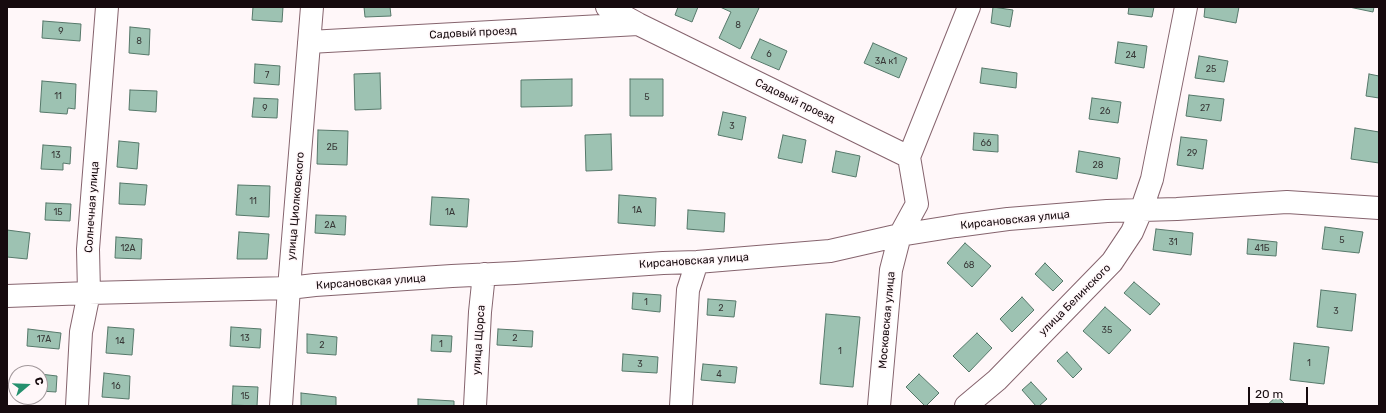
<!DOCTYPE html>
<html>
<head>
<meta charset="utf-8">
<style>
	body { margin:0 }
	#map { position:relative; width:1386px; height:413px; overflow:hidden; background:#fff7f9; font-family:Rubik,sans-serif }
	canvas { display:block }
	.frame { position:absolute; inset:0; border:8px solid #160a0e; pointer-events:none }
	.north { position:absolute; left:8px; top:365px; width:40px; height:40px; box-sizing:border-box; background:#fff7f9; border:1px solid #a2989b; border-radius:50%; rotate:71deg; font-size:11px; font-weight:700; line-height:16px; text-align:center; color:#160a0e }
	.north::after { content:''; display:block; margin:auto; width:14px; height:18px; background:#25906e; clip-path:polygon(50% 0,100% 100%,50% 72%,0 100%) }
	.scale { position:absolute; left:1248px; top:387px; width:60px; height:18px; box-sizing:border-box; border:2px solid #160a0e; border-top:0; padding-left:5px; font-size:12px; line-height:14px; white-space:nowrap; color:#160a0e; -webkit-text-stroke:3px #fff7f9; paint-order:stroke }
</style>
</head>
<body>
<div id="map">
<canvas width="1386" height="413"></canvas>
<div class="frame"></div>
<div class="north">С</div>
<div class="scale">20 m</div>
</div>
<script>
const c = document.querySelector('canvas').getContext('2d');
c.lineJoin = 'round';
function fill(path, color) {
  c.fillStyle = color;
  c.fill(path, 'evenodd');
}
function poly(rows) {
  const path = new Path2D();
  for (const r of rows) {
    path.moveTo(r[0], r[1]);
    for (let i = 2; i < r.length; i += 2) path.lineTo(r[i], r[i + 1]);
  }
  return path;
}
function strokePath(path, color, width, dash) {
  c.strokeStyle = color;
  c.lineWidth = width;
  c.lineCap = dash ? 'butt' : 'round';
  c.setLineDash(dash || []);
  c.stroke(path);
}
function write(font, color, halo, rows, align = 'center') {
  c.font = font + ' Rubik,sans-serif';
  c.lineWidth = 3;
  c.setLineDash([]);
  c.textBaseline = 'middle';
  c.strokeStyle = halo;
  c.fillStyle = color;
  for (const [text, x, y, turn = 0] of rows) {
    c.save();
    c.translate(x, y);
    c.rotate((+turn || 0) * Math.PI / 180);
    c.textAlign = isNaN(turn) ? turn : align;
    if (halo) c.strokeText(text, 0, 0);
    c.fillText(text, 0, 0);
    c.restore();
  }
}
const building = poly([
	[253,7,283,7,282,22,252,20,253,7],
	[364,7,390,7,391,16,365,17,364,7],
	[678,7,698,7,692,22,675,15,678,7],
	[720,7,757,7,759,8,740,49,719,38,731,12,720,7],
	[993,7,1013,10,1010,27,991,23,993,7],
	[1129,7,1154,7,1152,17,1128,14,1129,7],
	[1205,7,1239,7,1236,23,1204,17,1205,7],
	[1349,7,1374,7,1373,12,1349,7],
	[43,21,81,24,80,41,42,38,43,21],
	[130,27,150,29,149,55,129,53,130,27],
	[760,39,787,51,779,70,751,58,760,39],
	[1118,42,1147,46,1144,68,1115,63,1118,42],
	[873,43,907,58,899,78,864,63,873,43],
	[1199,56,1228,61,1224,82,1195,78,1199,56],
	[255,64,280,66,279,85,254,83,255,64],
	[982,68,1017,73,1016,88,980,83,982,68],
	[380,73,381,109,355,110,354,74,380,73],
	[1369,74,1379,76,1379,98,1366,96,1369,74],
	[572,79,572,106,521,107,521,80,572,79],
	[630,79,663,79,663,116,630,116,630,79],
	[42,81,76,84,75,109,68,108,67,114,40,112,42,81],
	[130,90,157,91,156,112,129,110,130,90],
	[1189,95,1224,99,1221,121,1186,116,1189,95],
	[254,98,278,99,277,118,252,117,254,98],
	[1092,98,1121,102,1118,123,1089,119,1092,98],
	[723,112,746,117,742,140,718,135,723,112],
	[1355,128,1379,132,1379,163,1351,159,1355,128],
	[318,130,348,131,347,165,317,164,318,130],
	[974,133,998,135,998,152,973,150,974,133],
	[611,134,612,170,586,171,585,135,611,134],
	[783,135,806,140,802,163,778,158,783,135],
	[1181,137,1207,140,1203,169,1177,165,1181,137],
	[119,141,139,143,137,169,117,167,119,141],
	[43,145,71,147,70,164,63,163,63,170,41,169,43,145],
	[836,151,860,156,856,177,832,172,836,151],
	[1079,151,1120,158,1117,179,1076,172,1079,151],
	[120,183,147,185,145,205,119,204,120,183],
	[238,185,270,186,269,217,236,215,238,185],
	[619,195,656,198,655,226,618,223,619,195],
	[432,197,469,199,467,227,430,225,432,197],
	[46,203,71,204,70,221,45,220,46,203],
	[688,210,725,213,724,232,687,229,688,210],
	[316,215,346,216,345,235,315,233,316,215],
	[1325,227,1363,232,1359,253,1322,249,1325,227],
	[1156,229,1193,233,1191,255,1153,250,1156,229],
	[7,230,30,233,27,259,7,257,7,230],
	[239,232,269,234,267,259,237,259,239,232],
	[116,237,142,239,141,259,115,258,116,237],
	[1248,239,1277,242,1276,256,1247,254,1248,239],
	[965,243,991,266,972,287,947,263,965,243],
	[1045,263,1063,281,1053,291,1035,274,1045,263],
	[1134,282,1160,304,1150,315,1124,293,1134,282],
	[1321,290,1356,294,1352,331,1317,327,1321,290],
	[633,293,661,295,660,312,632,309,633,293],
	[1022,297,1034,310,1012,332,1000,319,1022,297],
	[708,299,736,301,734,317,707,315,708,299],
	[1105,307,1131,330,1109,354,1083,331,1105,307],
	[826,314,860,317,853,387,820,384,826,314],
	[108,327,134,329,132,355,106,353,108,327],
	[231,327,261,329,260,348,230,346,231,327],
	[28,329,61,333,59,349,27,346,28,329],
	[498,329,533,331,532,347,497,345,498,329],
	[977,333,992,348,969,372,953,356,977,333],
	[307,334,337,337,336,355,307,353,307,334],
	[432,335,452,336,451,352,431,351,432,335],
	[1294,343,1329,347,1324,384,1290,380,1294,343],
	[1067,352,1082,369,1073,378,1057,361,1067,352],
	[623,354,658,357,657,373,622,371,623,354],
	[703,364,737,367,735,383,701,380,703,364],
	[104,373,130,376,129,399,102,397,104,373],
	[40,374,57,376,56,392,40,391,40,374],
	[919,374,939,393,926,406,925,406,906,387,919,374],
	[1031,382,1047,399,1039,406,1036,406,1022,390,1031,382],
	[233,386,258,387,257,406,232,405,233,386],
	[301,393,336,397,336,406,301,406,301,393],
	[1277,396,1287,406,1266,406,1277,396],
	[418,399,454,401,454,406,418,406,418,399]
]);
fill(building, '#9dc2b2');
strokePath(building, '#56786a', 1);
const minor = poly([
	[607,7,638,24,909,157],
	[309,42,638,24],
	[7,296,89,293,289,288,315,285,452,276,515,273,663,263,697,262,830,251,900,235,956,226,1008,219,1107,211,1177,209,1287,202,1379,208],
	[77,406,81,332,89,293,88,249,107,7],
	[281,406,289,288,312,7],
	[475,406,480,312,484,274],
	[681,406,688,290,697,262],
	[879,406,891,270,900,235,917,204,909,157,969,7],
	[966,406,997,380,1112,262,1132,232,1141,211,1152,179,1186,7]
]);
strokePath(minor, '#86646e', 24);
strokePath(minor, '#fff', 22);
write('9px', '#383837', null, [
	["8",738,25],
	["9",61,31],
	["8",139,41],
	["6",769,54],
	["24",1131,55],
	["3А к1",886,61],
	["25",1211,69],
	["7",267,75],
	["11",58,96],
	["5",647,97],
	["9",265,108],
	["27",1205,108],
	["26",1105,111],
	["3",732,126],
	["66",986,143],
	["2Б",332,147],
	["29",1192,153],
	["13",56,155],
	["28",1098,165],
	["11",253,201],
	["1А",637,210],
	["15",58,212],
	["1А",450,212],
	["2А",330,225],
	["5",1342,240],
	["31",1173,242],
	["12А",128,248],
	["41Б",1262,248],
	["68",969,265],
	["1",646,302],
	["2",721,308],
	["3",1336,311],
	["35",1107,330],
	["13",245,338],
	["2",515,338],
	["17А",44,339],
	["14",120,341],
	["1",441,344],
	["2",322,345],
	["1",840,351],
	["1",1309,363],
	["3",640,364],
	["4",719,374],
	["16",116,386],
	["15",245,396]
]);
write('11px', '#160a0e', '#fff7f9', [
	["Садовый проезд",473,33,-3],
	["Садовый проезд",795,101,26],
	["улица Циолковского",296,206,-85],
	["Солнечная улица",92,207,-86],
	["Кирсановская улица",1015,220,-6],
	["Кирсановская улица",694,261,-4],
	["Кирсановская улица",371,282,-4],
	["улица Белинского",1075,300,-45],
	["Московская улица",887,320,-85],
	["улица Щорса",479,340,-86]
]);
</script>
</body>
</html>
